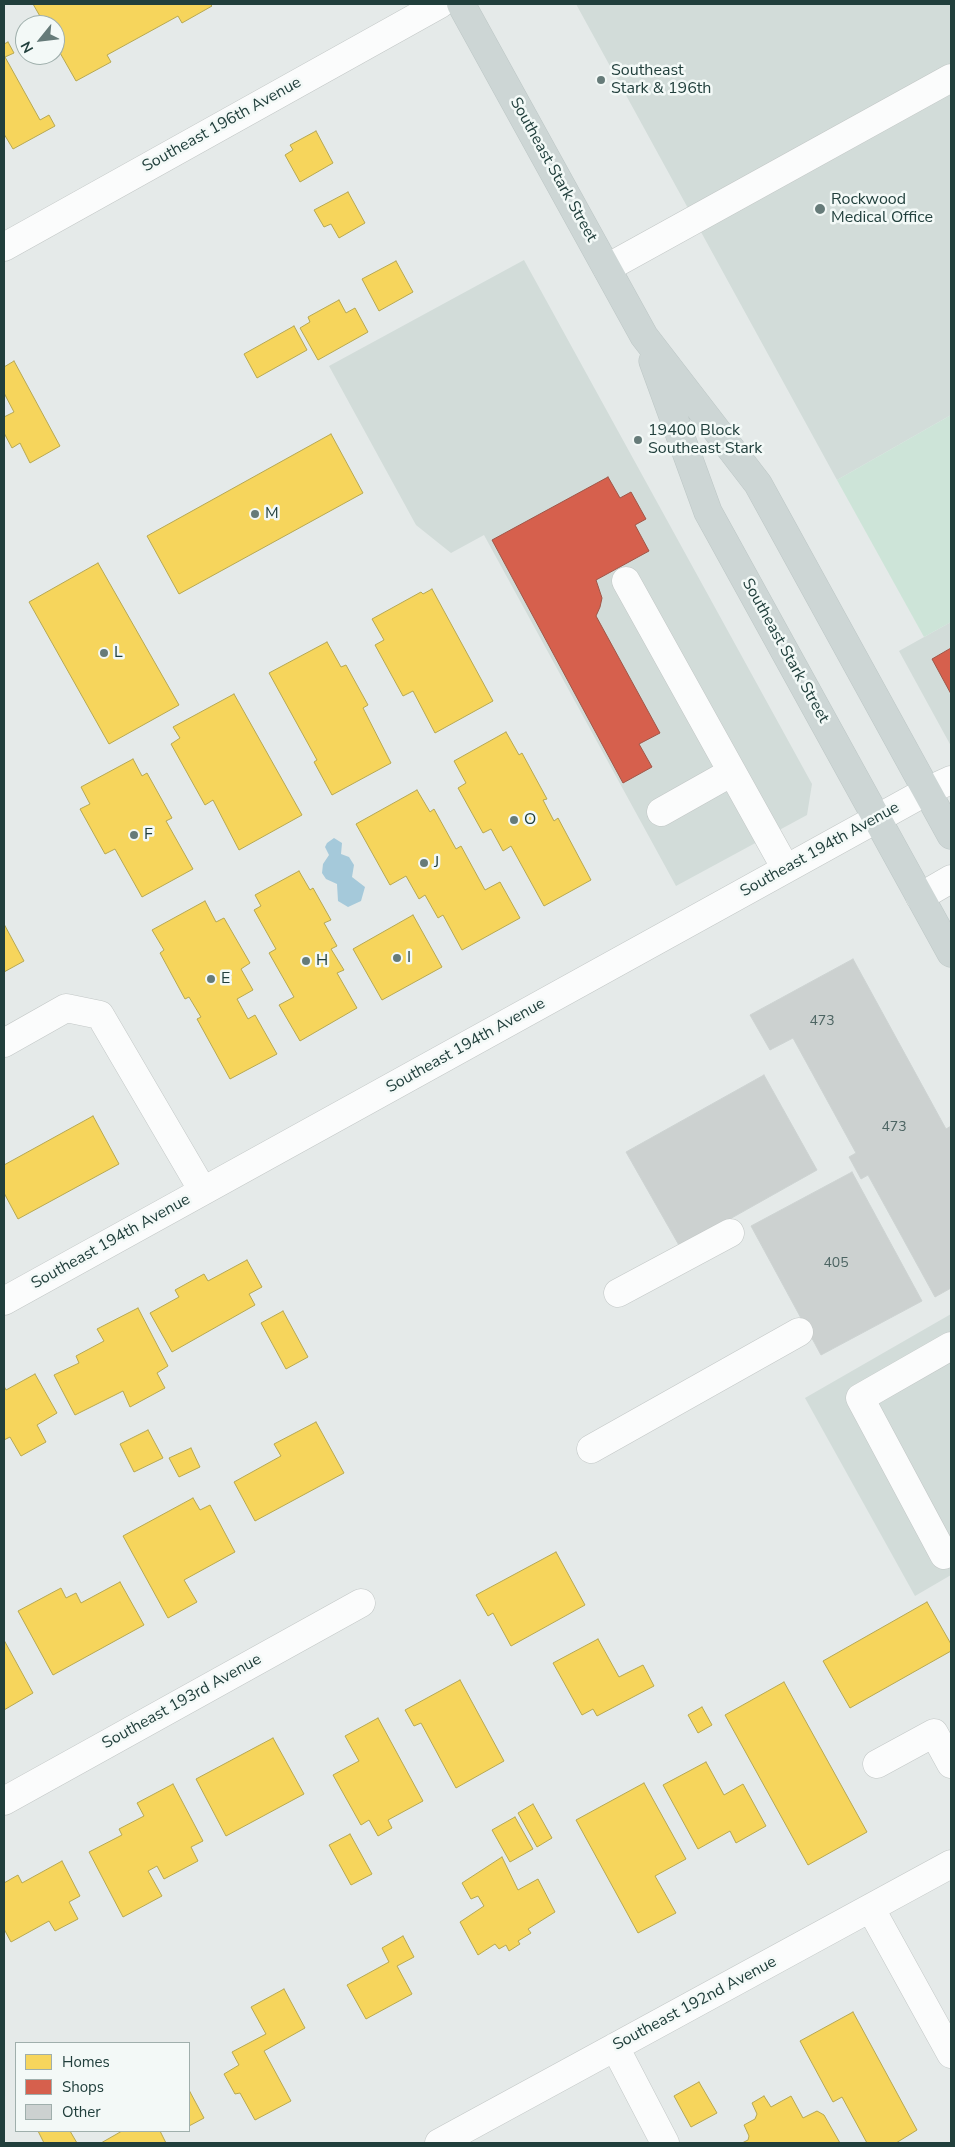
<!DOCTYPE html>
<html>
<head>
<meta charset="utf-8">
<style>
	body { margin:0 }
	#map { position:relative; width:955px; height:2147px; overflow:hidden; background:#e5eae9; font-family:"Nunito Sans",sans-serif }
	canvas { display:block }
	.frame { position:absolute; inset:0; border:5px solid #213f3c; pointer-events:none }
	.legend { position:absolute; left:15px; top:2042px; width:175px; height:90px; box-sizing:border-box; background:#f3f9f7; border:1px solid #9fafac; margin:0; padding:6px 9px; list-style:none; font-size:15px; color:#213f3c }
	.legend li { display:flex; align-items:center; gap:10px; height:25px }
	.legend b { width:25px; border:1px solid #9fafac }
	.north { position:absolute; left:15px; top:15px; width:50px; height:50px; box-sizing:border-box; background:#f3f9f7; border:1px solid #9fafac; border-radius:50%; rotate:241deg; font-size:14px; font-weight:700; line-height:20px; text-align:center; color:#213f3c }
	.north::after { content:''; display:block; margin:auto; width:18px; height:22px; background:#667b79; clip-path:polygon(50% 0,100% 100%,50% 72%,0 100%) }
</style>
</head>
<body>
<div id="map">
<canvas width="955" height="2147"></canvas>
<div class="frame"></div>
<ul class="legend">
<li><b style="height:14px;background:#f6d55c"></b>Homes</li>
<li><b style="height:14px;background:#d6604d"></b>Shops</li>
<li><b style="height:14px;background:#ccd1d0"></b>Other</li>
</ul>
<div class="north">N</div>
</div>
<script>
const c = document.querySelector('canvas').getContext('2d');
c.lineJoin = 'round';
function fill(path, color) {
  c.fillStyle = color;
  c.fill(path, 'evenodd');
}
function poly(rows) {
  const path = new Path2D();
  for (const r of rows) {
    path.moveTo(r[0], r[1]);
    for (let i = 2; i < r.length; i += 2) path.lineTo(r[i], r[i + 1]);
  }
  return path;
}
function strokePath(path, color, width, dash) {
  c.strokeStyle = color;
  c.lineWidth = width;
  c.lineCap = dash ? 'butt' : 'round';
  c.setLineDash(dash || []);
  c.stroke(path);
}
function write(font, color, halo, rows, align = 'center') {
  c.font = font + ' "Nunito Sans",sans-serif';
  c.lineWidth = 5;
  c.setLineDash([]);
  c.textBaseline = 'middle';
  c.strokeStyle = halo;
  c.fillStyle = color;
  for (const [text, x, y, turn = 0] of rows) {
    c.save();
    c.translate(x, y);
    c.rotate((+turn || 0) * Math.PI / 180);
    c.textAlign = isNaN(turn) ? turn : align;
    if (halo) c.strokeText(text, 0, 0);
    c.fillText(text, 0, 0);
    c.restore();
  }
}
fill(poly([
	[576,4,951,4,951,415,837,480],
	[524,260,812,784,807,815,676,886,484,535,451,553,416,525,329,366],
	[951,622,951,746,899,651],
	[951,1314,951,1575,915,1596,805,1398]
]), '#d2dcd9');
fill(poly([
	[951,415,951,622,924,637,837,480]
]), '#cde4d8');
fill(poly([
	[334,838,342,843,341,854,349,857,354,865,352,877,365,887,361,901,348,907,338,901,337,884,326,879,322,873,323,864,329,855,325,847,327,843]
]), '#a5c9da');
const homes = poly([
	[33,4,210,4,212,6,182,23,178,16,107,55,111,62,76,81,55,44,55,25,45,25,33,4],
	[8,42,14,53,5,57,40,120,49,115,55,126,13,149,4,134,4,44,8,42],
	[316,131,333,163,300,182,285,155,293,150,290,145,316,131],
	[348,192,365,223,339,238,331,224,324,227,314,210,348,192],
	[396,261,413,292,379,311,362,279,396,261],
	[339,300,346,313,355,308,368,332,318,360,300,328,310,322,308,317,339,300],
	[294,326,307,350,257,378,244,354,294,326],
	[14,361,60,446,30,463,20,443,12,448,4,433,4,417,14,412,4,393,4,367,14,361],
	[331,434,363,493,179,594,147,536,331,434],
	[98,563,179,705,109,744,29,602,98,563],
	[432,589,493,701,435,733,413,691,403,696,375,645,384,640,372,619,421,592,423,594,432,589],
	[327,642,341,667,346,665,368,705,363,708,391,763,332,795,314,762,317,760,269,673,327,642],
	[234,694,302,815,239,850,213,800,205,805,171,744,180,738,173,727,234,694],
	[506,732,519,755,522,753,547,799,543,800,554,821,558,818,591,880,544,906,511,846,503,851,491,829,483,833,458,788,466,783,454,761,506,732],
	[133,759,142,776,147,773,172,818,166,821,193,869,142,897,115,849,105,854,80,809,90,804,81,787,133,759],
	[417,790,430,812,434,809,456,849,461,846,485,890,500,882,520,918,462,950,443,915,438,918,425,895,419,899,406,876,390,885,356,824,417,790],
	[299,871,310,890,313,888,331,920,324,923,337,946,331,949,344,970,337,973,357,1008,300,1041,279,1005,294,997,269,953,276,949,254,910,261,906,255,895,299,871],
	[205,901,216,922,224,918,250,963,241,969,253,990,237,999,248,1019,255,1015,277,1054,230,1079,197,1019,201,1017,189,997,185,999,160,953,164,950,152,930,205,901],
	[413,915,442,967,382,1000,353,949,413,915],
	[4,924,24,961,4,972,4,924],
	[93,1116,119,1164,18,1219,4,1193,4,1165,93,1116],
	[247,1260,262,1287,249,1294,255,1305,172,1352,150,1313,179,1297,175,1290,204,1274,208,1281,247,1260],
	[138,1308,168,1366,157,1373,165,1388,130,1407,123,1391,75,1415,54,1375,79,1363,76,1356,104,1341,97,1329,138,1308],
	[283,1311,308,1357,286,1369,261,1323,283,1311],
	[35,1374,57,1413,37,1425,46,1442,21,1456,10,1437,4,1440,4,1386,6,1390,35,1374],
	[316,1422,344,1473,255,1521,234,1482,281,1456,274,1444,316,1422],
	[148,1430,163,1458,134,1472,120,1444,148,1430],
	[191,1448,200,1467,179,1477,169,1458,191,1448],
	[193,1498,200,1510,210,1505,235,1552,184,1580,197,1602,168,1618,123,1536,193,1498],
	[556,1552,585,1605,511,1646,493,1613,488,1616,476,1595,556,1552],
	[120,1582,144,1625,53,1675,18,1611,61,1588,66,1598,76,1593,81,1603,120,1582],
	[927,1602,951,1644,951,1651,850,1708,823,1661,927,1602],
	[598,1639,619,1677,643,1665,654,1686,597,1716,593,1709,582,1715,553,1663,598,1639],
	[4,1640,33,1693,4,1710,4,1640],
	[460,1680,504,1761,456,1788,421,1723,414,1726,405,1710,460,1680],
	[784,1682,867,1832,808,1865,725,1715,784,1682],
	[702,1707,712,1725,698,1733,688,1715,702,1707],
	[378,1718,423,1801,388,1820,392,1828,378,1836,369,1820,361,1825,333,1775,359,1761,345,1736,378,1718],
	[273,1738,304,1794,226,1836,196,1779,273,1738],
	[706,1762,724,1795,743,1784,766,1826,736,1843,730,1831,698,1849,663,1785,706,1762],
	[644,1783,686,1859,655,1876,676,1913,638,1933,576,1820,644,1783],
	[173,1784,203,1841,191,1847,198,1861,164,1879,157,1866,148,1871,162,1896,123,1917,89,1852,122,1835,119,1829,144,1816,137,1803,173,1784],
	[533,1804,552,1838,537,1847,518,1813,533,1804],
	[515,1817,533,1849,510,1862,492,1830,515,1817],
	[350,1834,372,1874,351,1885,329,1845,350,1834],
	[502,1857,518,1890,538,1879,555,1912,528,1929,531,1933,518,1941,520,1944,509,1951,506,1945,499,1949,495,1944,478,1955,460,1922,484,1906,478,1896,471,1899,462,1883,502,1857],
	[62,1861,80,1896,69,1902,78,1919,55,1931,49,1921,11,1942,4,1929,4,1883,18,1875,22,1883,62,1861],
	[403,1936,414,1957,397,1966,412,1994,366,2019,347,1985,389,1962,382,1948,403,1936],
	[284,1989,305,2028,264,2051,291,2101,255,2120,240,2093,235,2094,224,2074,239,2065,232,2052,266,2034,251,2007,284,1989],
	[853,2012,917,2130,896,2143,867,2143,842,2097,833,2102,800,2041,853,2012],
	[699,2082,717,2113,691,2127,674,2096,699,2082],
	[189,2090,204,2118,189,2126,189,2090],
	[764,2096,771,2107,791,2096,803,2118,817,2111,824,2115,840,2143,742,2143,748,2140,749,2136,744,2125,755,2119,757,2114,752,2103,764,2096],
	[38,2131,70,2131,77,2143,44,2143,38,2131],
	[122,2131,160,2131,166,2143,101,2143,122,2131]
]);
fill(homes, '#f6d55c');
strokePath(homes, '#b6a852', 1);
const shops = poly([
	[608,477,620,498,631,492,646,519,635,525,649,551,596,580,602,598,600,607,596,616,660,733,639,744,652,767,623,783,492,540,608,477],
	[951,648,951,694,932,659,951,648]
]);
fill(shops, '#d6604d');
strokePath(shops, '#a05648', 1);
const building = poly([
	[853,959,946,1129,951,1126,951,1288,935,1297,868,1175,861,1179,849,1157,856,1153,793,1038,770,1050,750,1015,853,959],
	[764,1075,817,1170,680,1247,626,1152,764,1075],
	[852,1172,922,1301,821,1355,751,1226,852,1172]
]);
fill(building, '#ccd1d0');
strokePath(building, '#cdd3d2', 1);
const minor = poly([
	[4,247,440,4],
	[607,268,951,78],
	[626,581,786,869],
	[661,812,732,772],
	[920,897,951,879],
	[4,1043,66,1008,100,1015,203,1191],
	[618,1293,730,1233],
	[4,1301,927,791,951,780],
	[591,1449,799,1332],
	[944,1555,860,1398,951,1346],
	[877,1764,934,1733,951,1764],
	[4,1801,361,1603],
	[871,1909,951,2054],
	[615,2047,665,2143],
	[439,2143,951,1864]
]);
const major = poly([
	[461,4,644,336,758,484,951,835],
	[653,361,708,512,951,953]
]);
strokePath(minor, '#c2c7c6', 29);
strokePath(major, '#bcc6c5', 29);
strokePath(minor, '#fbfcfc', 28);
strokePath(major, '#cdd6d5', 28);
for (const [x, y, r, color] of [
	[601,80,5,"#667b79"],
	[820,209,6,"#667b79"],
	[638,440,5,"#667b79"],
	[255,514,5,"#667b79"],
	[104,653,5,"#667b79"],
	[514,820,5,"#667b79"],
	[134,835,5,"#667b79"],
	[424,863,5,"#667b79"],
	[397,958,5,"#667b79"],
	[306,961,5,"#667b79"],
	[211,979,5,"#667b79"]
]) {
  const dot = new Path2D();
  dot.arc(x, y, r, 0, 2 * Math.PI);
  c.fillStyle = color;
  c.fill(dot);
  strokePath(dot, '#f3f9f7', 2);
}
write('14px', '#4c6462', null, [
	["473",822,1022],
	["473",894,1128],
	["405",836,1264]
]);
write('16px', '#213f3c', '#f3f9f7', [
	["Southeast",611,71],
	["Stark & 196th",611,89],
	["Rockwood",831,200],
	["Medical Office",831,218],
	["19400 Block",648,431],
	["Southeast Stark",648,449],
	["M",265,514],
	["L",114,653],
	["O",524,820],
	["F",144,835],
	["J",434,863],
	["I",407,958],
	["H",316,961],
	["E",221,979]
], 'left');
write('16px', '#213f3c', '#f3f9f7', [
	["Southeast 196th Avenue",222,125,-29],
	["Southeast Stark Street",553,170,61],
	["Southeast Stark Street",785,651,61],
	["Southeast 194th Avenue",820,850,-29],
	["Southeast 194th Avenue",466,1046,-29],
	["Southeast 194th Avenue",111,1242,-29],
	["Southeast 193rd Avenue",182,1702,-29],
	["Southeast 192nd Avenue",695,2004,-28]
]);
</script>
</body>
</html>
